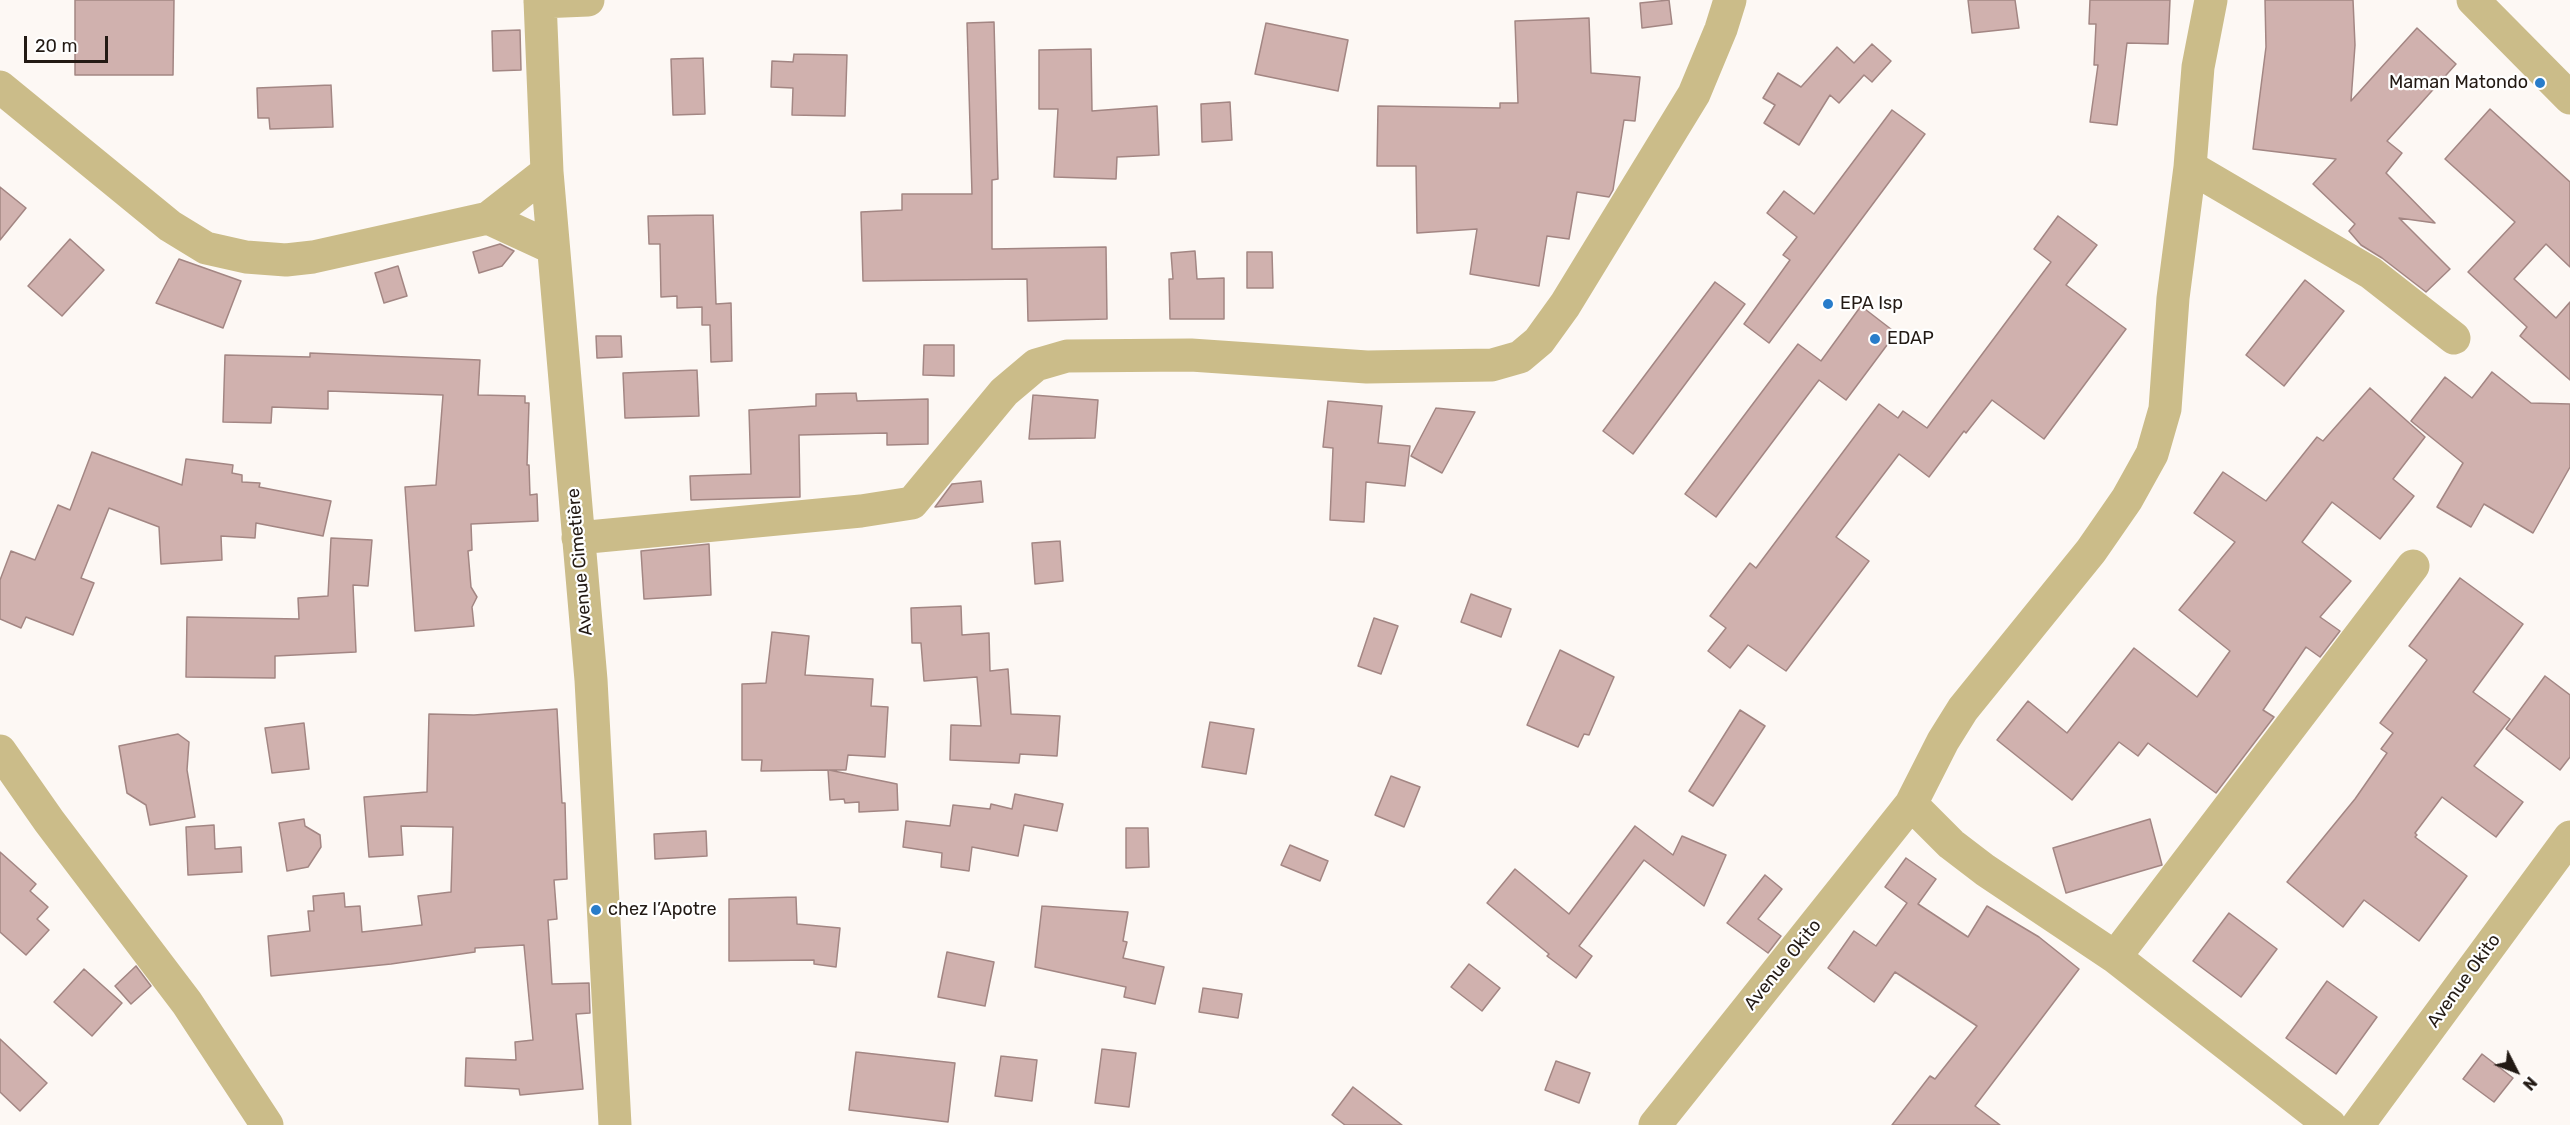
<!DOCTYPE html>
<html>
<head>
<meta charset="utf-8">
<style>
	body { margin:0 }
	#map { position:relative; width:2570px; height:1125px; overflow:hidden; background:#fdf8f4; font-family:Rubik,sans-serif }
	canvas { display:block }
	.north { position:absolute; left:2486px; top:1041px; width:60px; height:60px; -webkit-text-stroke:4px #fff; paint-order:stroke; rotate:132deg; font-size:16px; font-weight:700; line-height:24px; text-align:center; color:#231a14 }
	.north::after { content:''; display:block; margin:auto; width:21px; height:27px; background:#231a14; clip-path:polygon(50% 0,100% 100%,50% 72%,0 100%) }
	.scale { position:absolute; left:24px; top:36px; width:84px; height:27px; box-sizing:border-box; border:3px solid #231a14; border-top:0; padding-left:8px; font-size:18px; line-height:21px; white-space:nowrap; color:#231a14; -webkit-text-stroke:4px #fff; paint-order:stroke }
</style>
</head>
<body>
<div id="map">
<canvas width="2570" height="1125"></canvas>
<div class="north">N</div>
<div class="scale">20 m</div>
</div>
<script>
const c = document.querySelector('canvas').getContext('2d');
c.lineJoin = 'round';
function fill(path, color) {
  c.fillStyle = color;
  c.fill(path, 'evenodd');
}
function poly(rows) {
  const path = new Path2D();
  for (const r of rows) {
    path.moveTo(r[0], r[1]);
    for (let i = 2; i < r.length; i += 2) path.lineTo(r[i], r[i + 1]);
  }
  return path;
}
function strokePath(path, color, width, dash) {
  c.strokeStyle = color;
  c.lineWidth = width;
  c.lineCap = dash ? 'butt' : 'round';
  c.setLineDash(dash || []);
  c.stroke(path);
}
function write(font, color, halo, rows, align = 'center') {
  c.font = font + ' Rubik,sans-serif';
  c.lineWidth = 4.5;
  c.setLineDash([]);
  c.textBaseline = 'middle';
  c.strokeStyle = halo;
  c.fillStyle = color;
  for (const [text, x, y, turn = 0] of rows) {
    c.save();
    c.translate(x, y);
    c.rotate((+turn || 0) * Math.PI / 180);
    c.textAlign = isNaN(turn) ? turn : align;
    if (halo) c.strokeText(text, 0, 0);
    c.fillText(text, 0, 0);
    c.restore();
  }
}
const building = poly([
	[75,0,174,0,173,75,75,75,75,0],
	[1669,0,1672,24,1642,28,1640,3,1669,0],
	[1968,0,2015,0,2019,28,1972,33,1968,0],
	[2090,0,2170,0,2168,44,2127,43,2117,125,2090,122,2098,65,2094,65,2096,24,2089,24,2090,0],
	[2265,0,2353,0,2355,45,2351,101,2417,28,2456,64,2387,141,2402,153,2386,173,2435,223,2399,218,2450,269,2426,292,2382,258,2361,245,2349,231,2355,224,2313,184,2336,159,2253,149,2266,47,2265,0],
	[1589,18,1591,73,1640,77,1635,121,1624,120,1613,190,1609,197,1577,192,1569,239,1547,236,1539,286,1470,274,1477,229,1417,233,1416,166,1377,166,1378,106,1500,108,1500,103,1518,103,1515,21,1589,18],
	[994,22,998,179,992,180,992,249,1106,247,1107,319,1028,321,1027,279,863,281,861,212,902,210,902,194,972,194,967,23,994,22],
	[1266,23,1348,40,1338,91,1255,74,1266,23],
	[520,30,521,70,493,71,492,31,520,30],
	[1872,44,1891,61,1872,82,1864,75,1839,103,1830,95,1799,145,1764,123,1775,105,1763,98,1778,73,1801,87,1837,47,1854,63,1872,44],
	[1091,49,1092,111,1157,106,1159,155,1117,157,1116,179,1054,177,1058,109,1039,109,1039,50,1091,49],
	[794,54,847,55,845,116,792,115,793,88,771,87,772,61,793,62,794,54],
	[703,58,705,114,673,115,671,59,703,58],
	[331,85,333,127,270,129,269,118,258,118,257,88,331,85],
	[1230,102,1232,140,1202,142,1201,104,1230,102],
	[2490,109,2570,182,2570,267,2546,244,2514,279,2556,318,2570,302,2570,380,2520,336,2527,327,2468,272,2515,222,2445,159,2490,109],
	[1892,110,1925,134,1769,343,1744,324,1790,260,1783,255,1797,237,1767,213,1784,191,1814,214,1892,110],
	[0,187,26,208,0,240,0,187],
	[713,215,716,304,731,303,732,361,711,362,710,325,702,325,702,307,677,308,677,296,661,297,660,244,649,244,648,216,713,215],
	[2058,216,2097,245,2066,285,2126,329,2044,439,1992,400,1966,433,1964,431,1929,477,1899,454,1836,537,1869,561,1786,671,1748,645,1730,668,1708,651,1726,628,1710,616,1750,563,1756,568,1879,404,1898,418,1903,411,1927,428,2051,262,2034,249,2058,216],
	[70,239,104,270,62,316,28,286,70,239],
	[500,244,514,251,502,266,479,273,473,252,500,244],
	[1195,251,1197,279,1224,278,1224,319,1170,319,1169,279,1173,279,1171,253,1195,251],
	[1247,252,1272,252,1273,288,1247,288,1247,252],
	[179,259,241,281,223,328,156,303,179,259],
	[398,266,407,296,384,303,375,273,398,266],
	[2305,280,2344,311,2284,386,2246,355,2305,280],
	[1715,282,1745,304,1633,454,1603,431,1715,282],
	[1861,306,1896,333,1846,400,1819,380,1716,517,1685,494,1798,344,1821,361,1861,306],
	[596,336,621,336,622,357,597,358,596,336],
	[924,345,954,345,954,376,923,375,924,345],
	[310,353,480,360,478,395,525,396,525,403,529,403,527,465,529,465,530,495,537,494,538,521,471,524,472,550,468,551,471,587,477,597,472,607,474,626,415,631,405,487,436,485,443,395,328,391,328,409,272,407,271,423,223,422,225,355,310,357,310,353],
	[697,370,699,416,625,418,623,373,697,370],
	[2492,372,2531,403,2570,404,2570,467,2533,533,2484,504,2471,527,2437,507,2463,463,2411,421,2445,377,2472,398,2492,372],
	[2370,388,2425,437,2393,479,2414,496,2380,539,2332,502,2302,542,2351,581,2320,617,2340,631,2320,657,2306,647,2263,710,2274,717,2216,793,2148,743,2138,756,2119,742,2072,800,1997,740,2028,701,2067,733,2134,648,2197,697,2230,651,2179,610,2235,542,2194,513,2223,472,2266,501,2317,437,2323,441,2370,388],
	[856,393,857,401,928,399,928,444,887,445,887,433,799,435,800,497,691,500,690,476,751,474,749,410,816,406,816,394,856,393],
	[1033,395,1098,400,1095,438,1029,439,1033,395],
	[1328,401,1382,406,1378,443,1410,446,1405,486,1366,482,1364,522,1330,520,1333,448,1323,447,1328,401],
	[1436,408,1475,412,1442,473,1411,456,1436,408],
	[92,452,182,485,186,459,233,465,232,473,242,475,242,482,260,483,259,487,331,501,323,536,256,523,255,538,221,536,222,560,161,564,159,527,109,508,81,578,94,583,73,635,26,617,21,628,0,619,0,580,11,551,35,560,58,505,70,510,92,452],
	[981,481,983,502,935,507,952,484,981,481],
	[331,538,372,540,368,586,353,585,356,652,275,656,275,678,186,677,187,617,299,619,298,598,328,596,331,538],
	[1060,541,1063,581,1035,584,1032,543,1060,541],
	[709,544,711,595,644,599,641,551,709,544],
	[2460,578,2523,624,2473,692,2510,719,2474,766,2523,802,2496,837,2442,797,2415,833,2417,835,2415,837,2467,876,2419,941,2364,900,2343,927,2287,882,2355,799,2387,753,2381,749,2393,733,2380,723,2427,660,2409,646,2460,578],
	[1471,594,1511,609,1501,637,1461,622,1471,594],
	[961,606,962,635,989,633,990,671,1008,669,1011,714,1060,716,1057,756,1020,754,1019,763,950,760,951,725,981,726,977,677,924,681,921,643,912,643,911,608,961,606],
	[1374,618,1398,626,1381,674,1358,666,1374,618],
	[772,632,809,636,805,675,873,679,871,706,888,707,885,757,848,755,846,770,829,770,897,784,898,810,859,812,859,802,845,803,844,799,830,800,828,770,761,771,762,760,742,760,742,684,766,683,772,632],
	[1560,650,1614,677,1589,735,1584,734,1578,747,1527,725,1560,650],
	[2545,676,2570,695,2570,757,2560,770,2506,729,2545,676],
	[557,709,562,803,565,803,567,879,554,880,557,919,548,920,552,984,589,983,590,1013,576,1014,583,1089,520,1095,519,1089,465,1086,466,1058,516,1060,515,1042,533,1040,524,945,475,948,475,952,391,964,271,976,268,936,310,931,308,911,314,911,313,896,344,893,345,907,360,906,362,932,422,925,418,896,451,892,453,827,401,826,403,855,369,857,364,797,427,792,429,714,474,715,557,709],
	[1740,710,1765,726,1713,806,1689,791,1740,710],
	[1210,722,1254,729,1246,774,1202,767,1210,722],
	[304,723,309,769,272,773,265,728,304,723],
	[178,734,189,742,187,770,195,817,150,825,146,805,127,793,119,746,178,734],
	[1391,776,1420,787,1404,827,1375,815,1391,776],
	[1015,794,1063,804,1057,831,1024,825,1018,856,972,847,969,871,941,867,942,853,903,847,906,821,950,826,953,805,990,809,991,804,1012,809,1015,794],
	[304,819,305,826,320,835,321,847,308,867,287,871,279,823,304,819],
	[2150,819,2162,865,2066,893,2053,848,2150,819],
	[214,825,215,849,241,847,242,872,188,875,186,827,214,825],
	[1635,826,1673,855,1682,836,1726,855,1704,906,1644,860,1579,946,1592,956,1576,978,1547,956,1549,954,1487,903,1515,869,1569,914,1635,826],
	[1126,828,1148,828,1149,867,1126,868,1126,828],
	[706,831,707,856,655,859,654,834,706,831],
	[1290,845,1328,861,1320,881,1281,865,1290,845],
	[0,852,36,884,30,891,48,907,37,919,49,930,26,955,0,932,0,852],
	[1906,858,1936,879,1918,904,1968,937,1987,906,2039,937,2079,969,1975,1106,2000,1125,1892,1125,1930,1076,1935,1079,1977,1026,1895,972,1874,1002,1828,968,1854,931,1876,946,1907,903,1885,887,1906,858],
	[1765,875,1782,889,1758,919,1781,936,1768,953,1727,923,1765,875],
	[796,897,797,924,840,928,836,967,814,964,814,960,729,961,729,899,796,897],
	[1042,906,1128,912,1123,941,1127,942,1123,958,1164,967,1155,1004,1124,997,1126,987,1035,967,1042,906],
	[2229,913,2277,949,2241,997,2193,961,2229,913],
	[947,952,994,962,985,1006,938,997,947,952],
	[1469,964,1500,988,1482,1011,1451,987,1469,964],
	[136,966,151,986,131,1004,115,986,136,966],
	[84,969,122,1003,92,1036,54,1002,84,969],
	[2327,981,2377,1017,2336,1074,2286,1038,2327,981],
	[1203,988,1242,994,1238,1018,1199,1012,1203,988],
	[0,1039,47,1083,20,1111,0,1092,0,1039],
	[1102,1049,1136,1053,1129,1107,1095,1103,1102,1049],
	[856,1052,955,1063,948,1122,849,1110,856,1052],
	[2482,1054,2513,1078,2494,1102,2463,1079,2482,1054],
	[1001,1056,1037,1060,1032,1101,995,1096,1001,1056],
	[1556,1061,1590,1073,1579,1103,1545,1090,1556,1061],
	[1353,1087,1402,1125,1345,1125,1332,1115,1353,1087]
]);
fill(building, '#d0b1ae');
strokePath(building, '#a38683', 1.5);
strokePath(poly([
	[540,0,547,172,591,680,615,1125],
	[2473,0,2570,98],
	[540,2,588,0],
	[0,87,170,226,206,248,246,257,286,260,313,257,488,218,547,172],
	[2190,167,2371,273,2454,338],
	[488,218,553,248],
	[578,538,861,511,912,503,1004,392,1036,365,1067,356,1191,355,1367,367,1492,365,1520,357,1539,341,1565,305,1694,94,1721,29,1730,0],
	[0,751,49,821,187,1003,267,1125],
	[1911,804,1951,844,1985,870,2115,957,2330,1125],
	[2115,957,2413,566],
	[1655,1125,1911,804,1943,741,1963,709,2091,551,2127,499,2152,454,2165,409,2173,298,2190,167,2198,67,2211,0],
	[2358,1125,2570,837]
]), '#cbbc89', 33);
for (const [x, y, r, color] of [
	[2540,83,6,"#287cca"],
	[1828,304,6,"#287cca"],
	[1875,339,6,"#287cca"],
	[596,910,6,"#287cca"]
]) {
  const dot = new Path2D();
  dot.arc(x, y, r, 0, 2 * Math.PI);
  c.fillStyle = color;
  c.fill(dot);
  strokePath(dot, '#fff', 2);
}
write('18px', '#231a14', '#fff', [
	["Maman Matondo",2528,83,"right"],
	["EPA Isp",1840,304],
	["EDAP",1887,339],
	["chez l’Apotre",608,910]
], 'left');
write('18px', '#231a14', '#fff', [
	["Avenue Cimetière",580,562,-95],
	["Avenue Okito",1783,965,-51],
	["Avenue Okito",2464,981,-54]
]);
</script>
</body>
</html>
